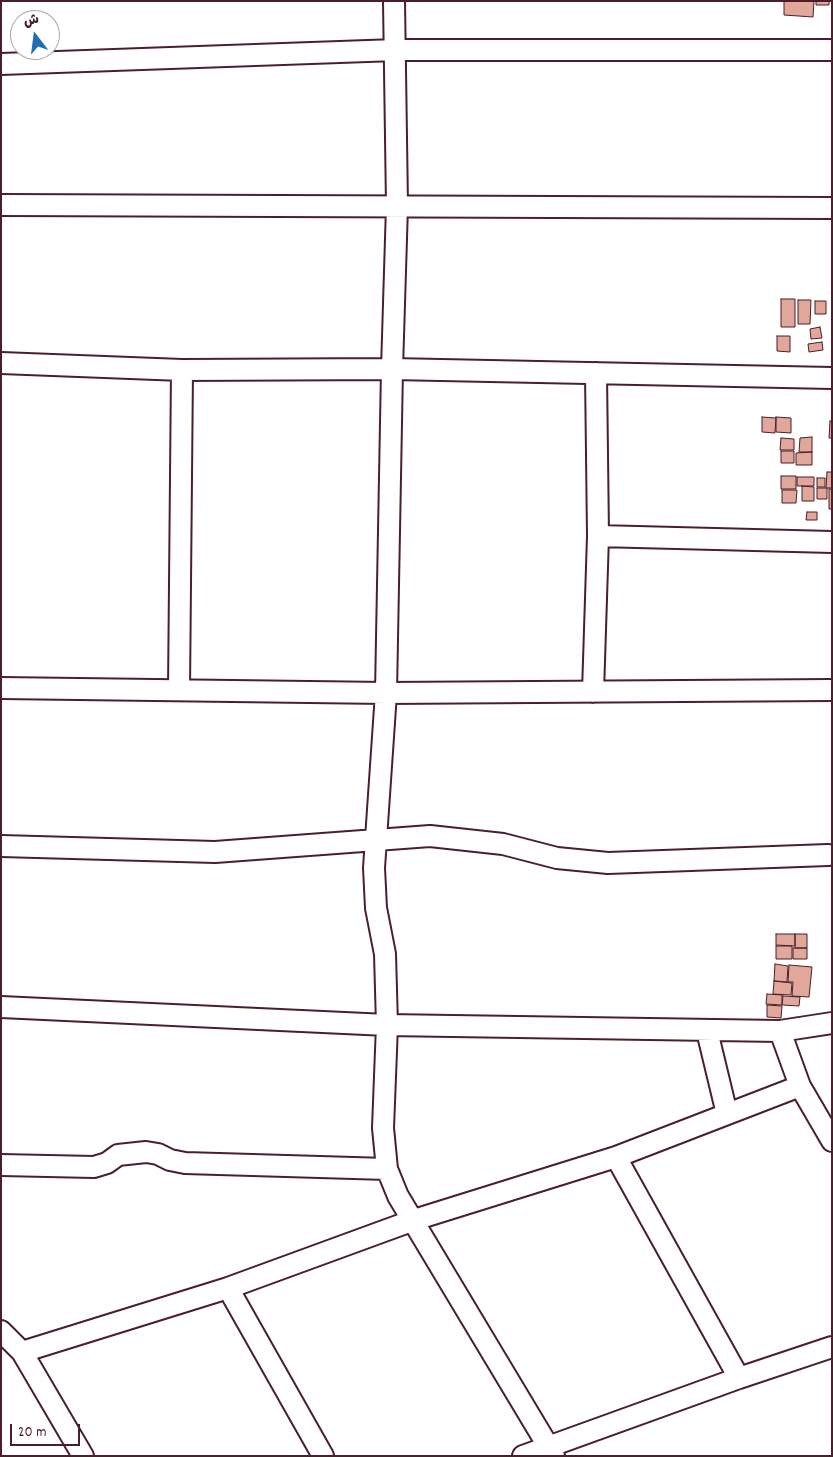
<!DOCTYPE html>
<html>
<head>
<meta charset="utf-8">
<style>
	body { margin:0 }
	#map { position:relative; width:833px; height:1457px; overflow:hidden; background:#fff; font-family:Dekko,"Playpen Sans Arabic",sans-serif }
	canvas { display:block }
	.frame { position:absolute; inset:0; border:2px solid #4a1f2b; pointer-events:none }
	.north { position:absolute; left:10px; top:10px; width:50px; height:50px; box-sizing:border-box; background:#fff; border:1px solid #b7a5aa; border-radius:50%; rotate:345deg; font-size:14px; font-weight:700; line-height:20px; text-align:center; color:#4a1f2b }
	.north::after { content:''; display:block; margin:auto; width:18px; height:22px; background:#1f6fb2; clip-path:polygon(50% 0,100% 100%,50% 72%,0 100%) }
	.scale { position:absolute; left:10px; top:1424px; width:70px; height:22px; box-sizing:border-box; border:2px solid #4a1f2b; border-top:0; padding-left:6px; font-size:15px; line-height:18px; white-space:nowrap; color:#4a1f2b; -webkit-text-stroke:4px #fff; paint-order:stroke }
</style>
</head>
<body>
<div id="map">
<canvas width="833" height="1457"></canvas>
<div class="frame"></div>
<div class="north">ش</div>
<div class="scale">20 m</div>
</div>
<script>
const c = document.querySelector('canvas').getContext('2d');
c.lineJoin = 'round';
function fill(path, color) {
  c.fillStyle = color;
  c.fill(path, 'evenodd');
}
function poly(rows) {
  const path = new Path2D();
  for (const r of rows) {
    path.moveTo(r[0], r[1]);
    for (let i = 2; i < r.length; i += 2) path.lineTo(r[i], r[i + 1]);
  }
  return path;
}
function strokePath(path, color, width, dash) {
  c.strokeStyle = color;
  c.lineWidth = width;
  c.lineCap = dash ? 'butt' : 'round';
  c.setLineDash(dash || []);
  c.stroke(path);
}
const building = poly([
	[784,1,814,1,813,17,784,15,784,1],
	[816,1,829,1,829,5,816,5,816,1],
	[781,299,795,299,795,327,781,327,781,299],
	[798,300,811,300,810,324,798,324,798,300],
	[815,301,826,301,826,314,815,314,815,301],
	[820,327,822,338,811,339,810,329,820,327],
	[777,336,790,336,790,352,777,351,777,336],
	[822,342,823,350,809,352,808,344,822,342],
	[762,417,776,418,775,433,762,432,762,417],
	[776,417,791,418,791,433,776,432,776,417],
	[830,421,832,421,832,438,829,438,830,421],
	[812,437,812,452,799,452,800,438,812,437],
	[781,438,794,439,794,450,780,450,781,438],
	[781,451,794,451,794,463,781,463,781,451],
	[812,452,812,465,796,465,796,453,812,452],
	[827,472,832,472,832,488,826,488,827,472],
	[781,476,796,476,796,489,781,489,781,476],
	[797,477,814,477,814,486,797,486,797,477],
	[817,478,825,478,825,487,817,487,817,478],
	[802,486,814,487,814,501,802,501,802,486],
	[817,488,827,488,827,499,817,499,817,488],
	[829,489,832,489,832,509,829,509,829,489],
	[782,490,797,490,796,503,782,503,782,490],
	[807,512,817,512,817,520,806,520,807,512],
	[776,934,795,934,795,946,776,945,776,934],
	[795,934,807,934,807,948,795,948,795,934],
	[776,946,792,946,792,959,776,959,776,946],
	[793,948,807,948,807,959,793,959,793,948],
	[775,964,788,966,787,982,774,981,775,964],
	[789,965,812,967,809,997,792,996,793,982,788,982,789,965],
	[774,981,792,983,791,995,773,994,774,981],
	[767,994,782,995,782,1005,766,1004,767,994],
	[783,996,800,997,799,1006,782,1005,783,996],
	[767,1005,782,1006,781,1018,767,1017,767,1005]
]);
fill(building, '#e0a79a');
strokePath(building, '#4a1f2b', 1);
const minor = poly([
	[394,1,397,206,392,369,386,693,374,868,376,908,385,954,387,1025,383,1128,387,1169,398,1196,554,1456],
	[1,64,396,50,832,50],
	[1,205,832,208],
	[1,363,182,370,392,369,832,378],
	[598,536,832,542],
	[1,688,386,693,832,690],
	[179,690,182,370],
	[593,692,598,536,596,373],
	[1,846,215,852,430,836,503,844,557,858,608,863,828,855],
	[1,1007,387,1025,780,1031,832,1023],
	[707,1031,727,1114],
	[780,1031,800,1086,832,1141],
	[616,1157,739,1378],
	[1,1165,94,1167,107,1163,118,1155,146,1152,158,1154,170,1160,185,1163,387,1169],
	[228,1288,323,1456],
	[1,1331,22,1352,83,1456],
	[22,1352,228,1288,414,1220,616,1157,800,1086],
	[523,1456,739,1378,832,1347]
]);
strokePath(minor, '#4a1f2b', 24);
strokePath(minor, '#fff', 20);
</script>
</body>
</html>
